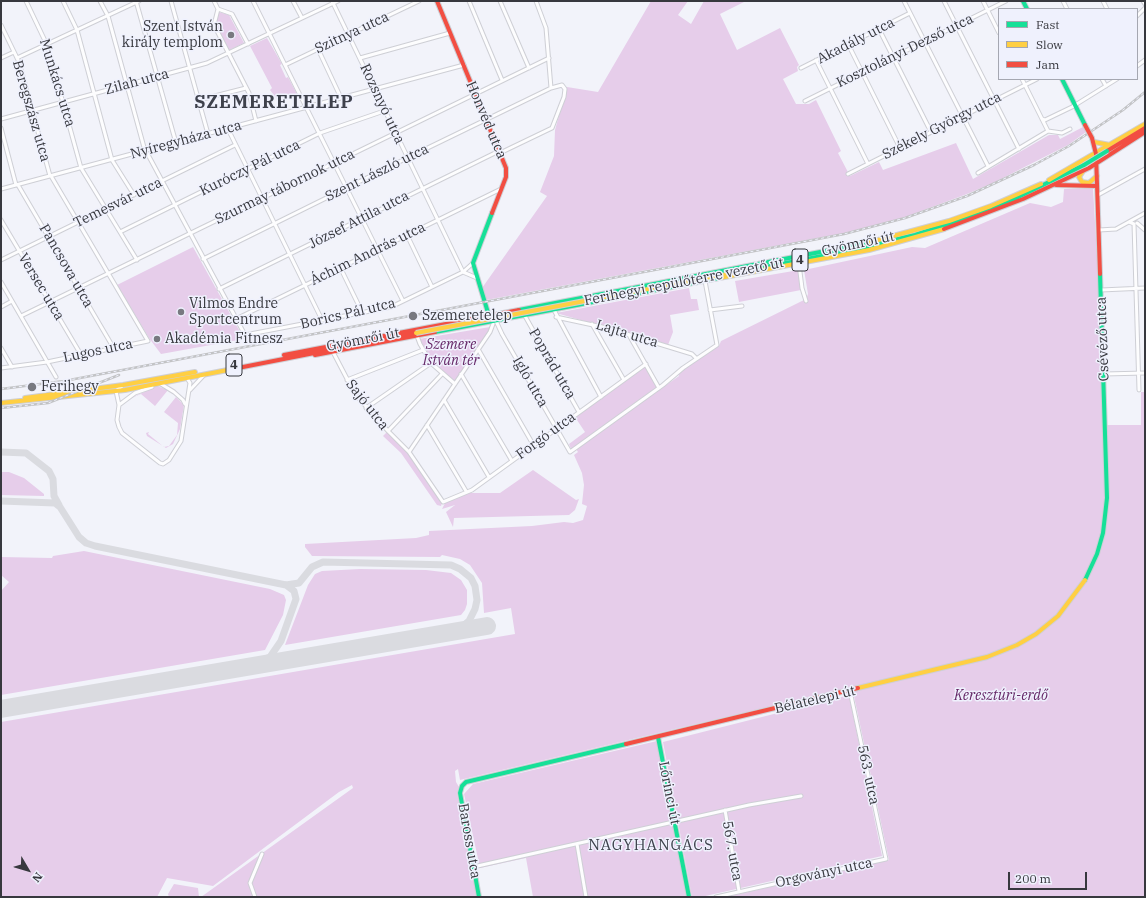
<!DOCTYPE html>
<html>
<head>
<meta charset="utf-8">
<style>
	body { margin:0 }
	#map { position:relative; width:1146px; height:898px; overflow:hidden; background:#f2f3fa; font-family:"IBM Plex Serif",serif }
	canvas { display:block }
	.frame { position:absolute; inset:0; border:2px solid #37383e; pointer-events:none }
	.legend { position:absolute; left:998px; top:8px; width:140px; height:72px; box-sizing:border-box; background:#eff1fd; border:1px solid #a5a7b1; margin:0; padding:5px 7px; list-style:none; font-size:12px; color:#37383e }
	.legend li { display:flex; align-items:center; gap:8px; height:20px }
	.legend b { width:20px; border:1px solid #a5a7b1 }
	.north { position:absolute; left:8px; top:850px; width:40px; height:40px; -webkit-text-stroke:3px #eff1fd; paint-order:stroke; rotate:128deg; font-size:11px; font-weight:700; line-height:16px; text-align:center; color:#37383e }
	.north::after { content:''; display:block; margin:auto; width:14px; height:18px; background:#37383e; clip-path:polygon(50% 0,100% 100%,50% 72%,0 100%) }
	.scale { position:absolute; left:1008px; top:872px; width:79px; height:18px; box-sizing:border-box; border:2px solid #37383e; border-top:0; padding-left:5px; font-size:12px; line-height:14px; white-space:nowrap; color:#37383e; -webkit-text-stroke:3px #eff1fd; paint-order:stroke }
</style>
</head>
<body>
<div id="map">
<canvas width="1146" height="898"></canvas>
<div class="frame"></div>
<ul class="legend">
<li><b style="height:5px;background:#16e098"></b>Fast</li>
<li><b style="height:5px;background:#ffcf43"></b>Slow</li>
<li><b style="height:5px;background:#f24e42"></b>Jam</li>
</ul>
<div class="north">N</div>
<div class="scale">200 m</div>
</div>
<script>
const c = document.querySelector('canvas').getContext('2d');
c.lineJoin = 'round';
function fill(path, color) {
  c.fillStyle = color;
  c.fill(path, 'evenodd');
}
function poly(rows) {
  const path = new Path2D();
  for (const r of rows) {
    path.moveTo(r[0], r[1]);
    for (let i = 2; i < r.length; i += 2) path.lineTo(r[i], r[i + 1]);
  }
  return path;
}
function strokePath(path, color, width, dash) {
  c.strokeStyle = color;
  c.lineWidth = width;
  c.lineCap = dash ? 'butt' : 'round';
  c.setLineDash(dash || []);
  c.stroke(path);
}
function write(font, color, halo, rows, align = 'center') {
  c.font = font + ' "IBM Plex Serif",serif';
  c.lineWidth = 3;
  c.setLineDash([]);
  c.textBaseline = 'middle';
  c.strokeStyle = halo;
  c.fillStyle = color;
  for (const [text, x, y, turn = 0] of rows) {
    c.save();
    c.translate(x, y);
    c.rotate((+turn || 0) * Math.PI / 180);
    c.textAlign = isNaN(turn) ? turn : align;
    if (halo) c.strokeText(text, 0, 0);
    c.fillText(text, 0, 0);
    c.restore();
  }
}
fill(poly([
	[651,1,688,1,678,15,691,24,704,1,746,1,720,14,737,50,780,28,799,65,797,67,798,71,783,79,796,104,809,104,816,100,841,151,838,153,850,176,879,162,883,170,956,143,973,179,1049,135,1058,135,1060,139,1083,127,1086,132,1068,145,995,182,967,194,905,217,844,233,486,300,482,288,547,196,540,192,554,156,555,130,567,87,598,92],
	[219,12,229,15,244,43,229,50,226,44,224,44,215,22],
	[267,38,282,64,280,65,286,78,288,77,297,94,287,98,277,99,270,90,272,88,250,46],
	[1093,188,1099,291,1103,425,1141,425,1141,392,1145,392,1145,897,726,897,889,860,852,687,464,779,460,780,458,769,455,771,456,782,459,787,457,793,477,897,201,897,353,788,352,785,339,792,213,886,167,878,157,897,1,897,1,722,515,634,511,608,484,613,482,583,470,565,460,559,442,555,440,557,312,556,305,547,305,544,416,538,429,535,429,531,532,526,564,522,573,523,583,520,587,506,582,504,584,485,582,473,574,455,578,452,576,449,679,376,678,373,719,346,721,341,806,299,808,294,804,270,912,247,925,248,1030,203,1051,207,1063,202,1064,189],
	[193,247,244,339,161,354,149,338,117,285],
	[799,270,801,290,739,302,735,281],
	[689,288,691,299,697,299,699,310,670,315,673,332,668,345,556,313],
	[490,327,490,329,454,383,433,362,419,339],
	[645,366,657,387,571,449,569,444,585,432,575,417],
	[157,386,168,390,155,406,141,394,127,400],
	[176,397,184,405,180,429,173,444,166,448,147,436,146,433,149,432,148,434,164,447,169,446,177,435,178,423,164,412],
	[387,432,409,453,442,503,441,506,437,505,401,453,383,436],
	[533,470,576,500,579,499,575,510,569,515,454,518,453,527,446,512,455,505,442,509,445,503,466,493,500,493],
	[1,472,9,472,24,478,44,494,44,496,1,495],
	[84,551,270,589,284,595,286,600,283,615,265,650,1,695,1,591,9,582,1,575,1,557,52,558,53,556],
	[360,569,426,570,451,573,461,580,467,590,467,604,465,610,461,615,285,645,308,585,315,574,322,571],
	[849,695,882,856,701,897,692,897,663,742],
	[657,741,687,897,533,897,526,858,480,868,464,794,473,784],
	[174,884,198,888,199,897,169,897,168,894]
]), '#e6cdea');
strokePath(poly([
	[1,452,26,453,49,471,53,479,54,496,59,505],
	[1,501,55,503,60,507,79,537,86,543,95,546,286,585,299,583,312,567,323,562,451,565,460,569,471,578,475,586,477,600,475,609,469,621,462,627,448,632],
	[251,666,270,657,281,641,296,599,294,591,286,585]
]), '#dadbe0', 7);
strokePath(poly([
	[1,709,487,626]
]), '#dadbe0', 18);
const street = poly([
	[26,1,47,45,81,168],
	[63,1,77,30,112,160,134,195],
	[100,1,108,16,145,151],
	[136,1,176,143],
	[171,1,208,134],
	[214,1,218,9],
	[253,1,403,301],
	[293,1,302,18],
	[332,1,463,272],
	[469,1,502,80],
	[500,1,529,68],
	[536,1,546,28,551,88],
	[904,1,988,166],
	[944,1,1019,149],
	[983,1,999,33],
	[1063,1,1067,9],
	[1103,1,1107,9],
	[1143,1,1145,4],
	[218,9,214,25,249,93,256,121],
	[218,9,232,14,248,44],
	[1137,16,1145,8],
	[1,25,19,62,50,176],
	[879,29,931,132],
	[848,44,900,148],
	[318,49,341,98],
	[1,58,14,52],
	[17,58,139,1],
	[360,58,450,33],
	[816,60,868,164],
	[285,65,419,1],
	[1137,66,1145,60],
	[801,68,910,13],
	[1022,79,1048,131],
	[1102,79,1106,86],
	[199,100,246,88],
	[805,101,1006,1],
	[1,119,207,63,338,1],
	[1042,119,1045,120,1072,107,1117,79],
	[1,128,16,185],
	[228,129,322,320],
	[1048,131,1062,133,1070,129],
	[146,151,245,335,391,307,463,272,473,263],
	[81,168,137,260],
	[978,173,1048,131],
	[848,174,1037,79],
	[18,185,113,347],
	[1,189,464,65],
	[1098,195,1145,169],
	[1,220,80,353],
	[1129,222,1134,224,1139,390],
	[1137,223,1145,230],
	[1099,230,1116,229,1145,213],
	[120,232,320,133,384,111],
	[407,235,432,287],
	[203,259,407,158,551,88,562,85,565,89,564,97,552,128,500,153],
	[1,260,235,145],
	[799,264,802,288,806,301],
	[340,267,362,312],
	[463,272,477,278],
	[1,282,56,377],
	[219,289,499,151],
	[1101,290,1145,288],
	[1,307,12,301],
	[554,310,601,397],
	[710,310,742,306],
	[21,316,549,58],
	[525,316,579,412],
	[556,317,607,328,692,354,696,358],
	[236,319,501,189],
	[496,321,502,334,570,452,663,385,683,368,717,345,705,281],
	[592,324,624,380],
	[629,335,659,388],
	[417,336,420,344,431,363,455,384],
	[1,348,12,367],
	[478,349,534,446],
	[333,352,355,394,388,431,409,452,443,502,472,490,646,364],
	[1,368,47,362,148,341,51,176],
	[461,374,512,461],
	[1104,374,1145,373],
	[347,380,423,350],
	[161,384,174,392,183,400,185,404],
	[122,386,116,391,119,405,117,420,119,427,122,433,160,463,163,464,169,460,181,441,190,383,187,378],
	[190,390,204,375],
	[444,400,489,477],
	[119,405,135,393,152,387],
	[366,408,431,363],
	[427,425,466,491],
	[388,431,442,374],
	[409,452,490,332,493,324],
	[725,810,739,891],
	[577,844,586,897],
	[473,867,749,805,801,796],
	[255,897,250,883,262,854],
	[716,897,886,859,850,691]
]);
const fast = poly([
	[1023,1,1027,9],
	[1062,79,1085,125],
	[755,269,853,250,915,235,979,214,1006,203,1084,165],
	[519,310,867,243],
	[489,316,473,263,492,213],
	[435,332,719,278],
	[1085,580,1097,554,1103,533,1107,498,1100,274],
	[658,737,689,897],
	[479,897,460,793,462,786,466,782,626,744]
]);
const slow = poly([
	[1094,142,1110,145],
	[1083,171,1079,177,1082,182,1089,183,1097,176],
	[1049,180,1145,124],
	[867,243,949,221,991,206,1041,184],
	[719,278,869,250,944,229],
	[590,300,755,269],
	[25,398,123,385,195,372],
	[1,403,125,390,243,367],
	[858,688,987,657,1017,645,1036,634,1058,616,1085,580]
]);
const jam = poly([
	[437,1,506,168,506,177,492,213],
	[1092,138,1096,154,1100,274],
	[1107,151,1145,128],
	[1056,185,1097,186],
	[944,229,1023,199,1089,168,1145,132],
	[284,355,519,310],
	[315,355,435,332],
	[243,367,416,333],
	[626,744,858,688]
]);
strokePath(street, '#cecfd5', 5);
strokePath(fast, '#cecfd5', 6);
strokePath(slow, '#cecfd5', 6);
strokePath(jam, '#cecfd5', 6);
strokePath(street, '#fdfdfe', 3);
strokePath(fast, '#16e098', 4);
strokePath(slow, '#ffcf43', 4);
strokePath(jam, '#f24e42', 4);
const rail = poly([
	[1,389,64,381,665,268,844,234,905,218,967,196,1034,165,1069,146,1123,110,1145,92],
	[1,408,48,403,119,375]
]);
strokePath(rail, '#c2c3c5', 2.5);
strokePath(rail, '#eff1fd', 1, [3]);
const fastBridge = poly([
	[1084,165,1107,151]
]);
const slowBridge = poly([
	[416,333,590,300]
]);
const jamBridge = poly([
	[1085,125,1092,138]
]);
strokePath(fastBridge, '#cecfd5', 6, []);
strokePath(slowBridge, '#cecfd5', 6, []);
strokePath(jamBridge, '#cecfd5', 6, []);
strokePath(fastBridge, '#16e098', 4);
strokePath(slowBridge, '#ffcf43', 4);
strokePath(jamBridge, '#f24e42', 4);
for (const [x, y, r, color] of [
	[231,35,4,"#787980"],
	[181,312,4,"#787980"],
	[413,316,5,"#787980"],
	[157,339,4,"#787980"],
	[32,387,5,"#787980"]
]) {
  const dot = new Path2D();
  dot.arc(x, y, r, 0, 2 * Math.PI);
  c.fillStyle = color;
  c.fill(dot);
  strokePath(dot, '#eff1fd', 1.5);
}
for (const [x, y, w] of [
	[800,260,16],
	[234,365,16]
]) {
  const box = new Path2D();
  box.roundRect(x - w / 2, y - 11, w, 22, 3);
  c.fillStyle = '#eff1fd';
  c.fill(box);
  strokePath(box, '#37383e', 1);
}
write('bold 13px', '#37383e', null, [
	["4",800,260],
	["4",234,365]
]);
write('14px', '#37383e', '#eff1fd', [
	["Szent István",223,27,"right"],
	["király templom",223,43,"right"],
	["Vilmos Endre",189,304],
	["Sportcentrum",189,320],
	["Szemeretelep",422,316],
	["Akadémia Fitnesz",165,339],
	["Ferihegy",41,387]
], 'left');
write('14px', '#37383e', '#eff1fd', [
	["Szitnya utca",352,33,-25],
	["Akadály utca",856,41,-27],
	["Kosztolányi Dezső utca",905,51,-26],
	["Zilah utca",137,82,-15],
	["Munkács utca",57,83,73],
	["Rozsnyó utca",382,104,65],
	["Beregszász utca",31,111,74],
	["Honvéd utca",486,120,67],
	["Székely György utca",942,126,-27],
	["Nyíregyháza utca",186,140,-15],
	["Kuróczy Pál utca",250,168,-26],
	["Szent László utca",377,173,-26],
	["Szurmay tábornok utca",285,187,-26],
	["Temesvár utca",118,203,-26],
	["József Attila utca",359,220,-27],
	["Gyömrői út",858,244,-12],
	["Áchim András utca",368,254,-26],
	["Pancsova utca",66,266,60],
	["Ferihegyi repülőtérre vezető út",684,282,-11],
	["Versec utca",41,287,59],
	["Borics Pál utca",348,314,-13],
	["Lajta utca",627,334,17],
	["Csévéző utca",1103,339,-92],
	["Gyömrői út",363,340,-11],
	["Lugos utca",98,351,-12],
	["Poprád utca",552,364,60],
	["Igló utca",530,382,60],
	["Sajó utca",367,405,52],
	["Forgó utca",546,436,-36],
	["Bélatelepi út",815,700,-13],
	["563. utca",868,775,78],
	["Lőrinci út",669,793,79],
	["Baross utca",469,841,80],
	["567. utca",732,851,80],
	["Orgoványi utca",824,873,-12]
]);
write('italic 14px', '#662868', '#eff1fd', [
	["Szemere",451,345],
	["István tér",451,361],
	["Keresztúri-erdő",1001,696]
]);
c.letterSpacing = '1px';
write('15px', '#3e414c', '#eff1fd', [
	["NAGYHANGÁCS",651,846]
]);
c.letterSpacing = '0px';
c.letterSpacing = '1px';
write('bold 18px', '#3e414c', '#eff1fd', [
	["SZEMERETELEP",274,103]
]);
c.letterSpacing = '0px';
</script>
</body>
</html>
